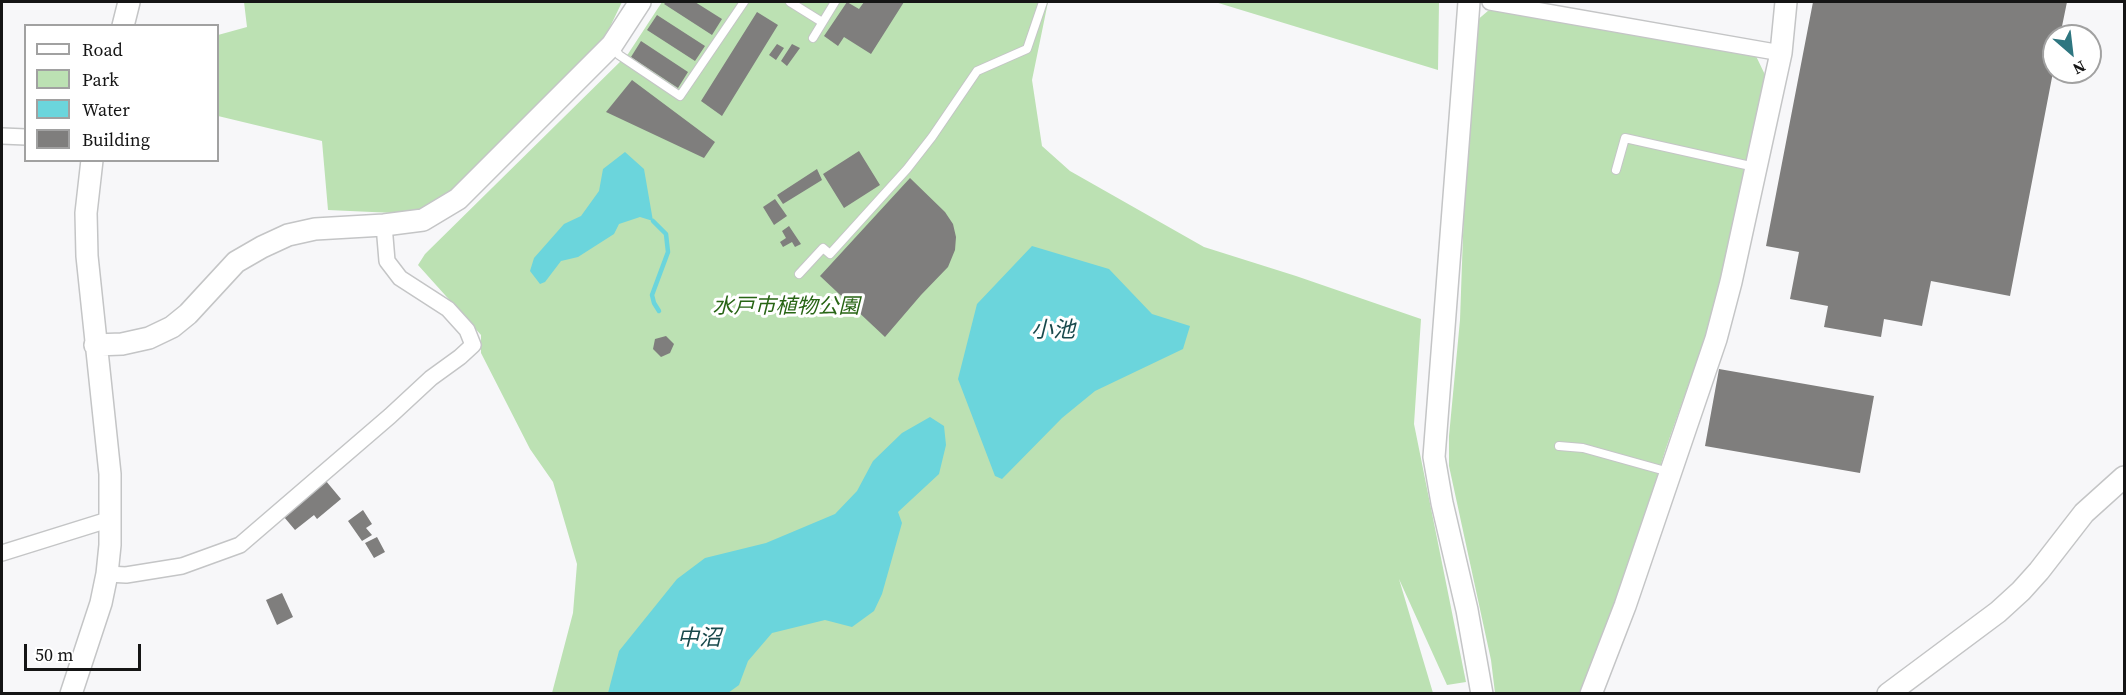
<!DOCTYPE html>
<html>
<head>
<meta charset="utf-8">
<style>
	body { margin:0 }
	#map { position:relative; width:2126px; height:695px; overflow:hidden; background:#f7f7f9; font-family:"Source Serif 4",serif }
	canvas { display:block }
	.frame { position:absolute; inset:0; border:3px solid #151515; pointer-events:none }
	.legend { position:absolute; left:24px; top:24px; width:195px; height:138px; box-sizing:border-box; background:#fff; border:2px solid #a1a1a1; margin:0; padding:8px 10px; list-style:none; font-size:18px; color:#151515 }
	.legend li { display:flex; align-items:center; gap:12px; height:30px }
	.legend b { width:30px; border:2px solid #a1a1a1 }
	.north { position:absolute; left:2042px; top:24px; width:60px; height:60px; box-sizing:border-box; background:#fff; border:2px solid #a1a1a1; border-radius:50%; rotate:152deg; font-size:16px; font-weight:700; line-height:24px; text-align:center; color:#151515 }
	.north::after { content:''; display:block; margin:auto; width:21px; height:27px; background:#2e7680; clip-path:polygon(50% 0,100% 100%,50% 72%,0 100%) }
	.scale { position:absolute; left:24px; top:644px; width:117px; height:27px; box-sizing:border-box; border:3px solid #151515; border-top:0; padding-left:8px; font-size:18px; line-height:21px; white-space:nowrap; color:#151515; -webkit-text-stroke:4px #fff; paint-order:stroke }
</style>
</head>
<body>
<div id="map">
<canvas width="2126" height="695"></canvas>
<div class="frame"></div>
<ul class="legend">
<li><b style="height:8px;background:#fff"></b>Road</li>
<li><b style="height:16px;background:#bce1b3"></b>Park</li>
<li><b style="height:16px;background:#6bd5dc"></b>Water</li>
<li><b style="height:16px;background:#7f7e7d"></b>Building</li>
</ul>
<div class="north">N</div>
<div class="scale">50 m</div>
</div>
<script>
const c = document.querySelector('canvas').getContext('2d');
c.lineJoin = 'round';
function fill(path, color) {
  c.fillStyle = color;
  c.fill(path, 'evenodd');
}
function poly(rows) {
  const path = new Path2D();
  for (const r of rows) {
    path.moveTo(r[0], r[1]);
    for (let i = 2; i < r.length; i += 2) path.lineTo(r[i], r[i + 1]);
  }
  return path;
}
function strokePath(path, color, width, dash) {
  c.strokeStyle = color;
  c.lineWidth = width;
  c.lineCap = dash ? 'butt' : 'round';
  c.setLineDash(dash || []);
  c.stroke(path);
}
function write(font, color, halo, rows, align = 'center') {
  c.font = font + ' "Source Serif 4","Noto Sans JP",serif';
  c.lineWidth = 6;
  c.setLineDash([]);
  c.textBaseline = 'middle';
  c.strokeStyle = halo;
  c.fillStyle = color;
  for (const [text, x, y, turn = 0] of rows) {
    c.save();
    c.translate(x, y);
    c.rotate((+turn || 0) * Math.PI / 180);
    c.textAlign = isNaN(turn) ? turn : align;
    if (halo) c.strokeText(text, 0, 0);
    c.fillText(text, 0, 0);
    c.restore();
  }
}
fill(poly([
	[244,2,622,2,598,52,438,204,416,214,328,210,322,141,218,116,218,35,247,27],
	[662,2,1048,2,1032,80,1042,146,1070,171,1204,247,1296,276,1421,319,1414,424,1466,682,1447,685,1399,579,1433,693,552,693,573,613,577,564,553,482,530,449,481,353,481,335,418,265,425,254,628,54],
	[1215,2,1439,2,1438,70],
	[1489,10,1756,56,1767,79,1712,318,1666,448,1613,618,1582,693,1495,693,1491,660,1449,466,1449,436,1460,320,1466,151,1475,22]
]), '#bce1b3');
fill(poly([
	[625,152,644,169,653,221,640,217,619,224,614,234,578,257,561,261,545,282,540,284,530,271,534,258,564,224,581,216,599,191,603,169],
	[1032,246,1109,269,1152,314,1190,326,1183,349,1095,391,1062,418,1002,479,995,476,958,379,977,304],
	[930,417,944,426,946,445,939,474,898,512,902,523,882,594,874,611,852,627,825,620,772,633,748,661,739,685,728,693,608,693,619,651,677,579,705,558,766,543,835,514,857,491,873,461,902,433]
]), '#6bd5dc');
strokePath(poly([
	[653,221,666,234,668,252,652,295,654,303,659,311]
]), '#6bd5dc', 4.5);
fill(poly([
	[666,2,695,2,722,19,712,35,664,4],
	[847,2,859,9,864,2,904,2,871,54,844,37,838,46,824,36],
	[1813,2,2067,2,2060,36,2054,36,2054,67,2010,296,1931,281,1922,326,1884,319,1881,337,1824,327,1828,306,1790,299,1799,252,1766,246],
	[757,12,778,25,722,116,701,101],
	[657,15,705,46,695,61,647,30],
	[641,41,688,72,678,88,631,57],
	[777,44,784,48,776,60,769,55],
	[792,44,800,48,787,66,781,61],
	[632,80,715,142,704,158,606,112],
	[859,151,880,185,844,208,823,174],
	[817,169,822,180,783,204,777,195],
	[910,178,945,212,953,224,956,237,955,250,948,267,921,295,885,337,820,276],
	[775,199,787,216,774,225,763,207],
	[789,226,801,244,795,247,792,242,783,247,780,242,786,238,782,231],
	[666,336,674,344,670,353,661,357,653,349,655,339],
	[1719,369,1874,396,1860,473,1705,446],
	[326,481,341,499,317,519,314,515,295,530,284,517],
	[363,510,372,524,366,528,372,535,362,541,348,521],
	[377,537,385,552,374,558,365,543],
	[282,593,293,617,277,625,266,600]
]), '#7f7e7d');
const lane = poly([
	[790,2,822,22],
	[813,38,835,2],
	[613,46,619,55,680,96,744,2],
	[1616,170,1625,138,1755,167],
	[799,274,823,248,830,254,907,169,932,137,977,71,1027,49,1043,2],
	[1559,446,1583,448,1669,472]
]);
const street = poly([
	[1490,2,1781,53],
	[2,136,26,137],
	[2,553,111,519],
	[107,574,126,575,182,566,240,545,390,416,431,378,460,357,473,345,467,330,448,309,400,278,387,261,384,225]
]);
const secondary = poly([
	[1469,2,1434,457,1442,503,1467,610,1482,694],
	[123,26,129,2],
	[95,345,122,344,149,338,172,327,188,314,236,262,262,247,288,235,315,229,384,225,423,220,458,199,612,45,640,2],
	[71,694,101,603,107,574,110,545,110,474,87,256,86,213,92,160],
	[1591,694,1625,606,1716,339,1731,282,1781,53,1786,2],
	[1888,694,1998,612,2021,591,2039,571,2084,513,2124,477]
]);
strokePath(lane, '#c4c5c6', 10);
strokePath(street, '#c4c5c6', 18);
strokePath(secondary, '#c4c5c6', 24);
strokePath(lane, '#fff', 8);
strokePath(street, '#fff', 15);
strokePath(secondary, '#fff', 21);
write('italic 21px', '#286515', '#fff', [
	["水戸市植物公園",786,308]
]);
write('italic 22px', '#19494c', '#fff', [
	["小池",1053,331],
	["中沼",699,639]
]);
</script>
</body>
</html>
